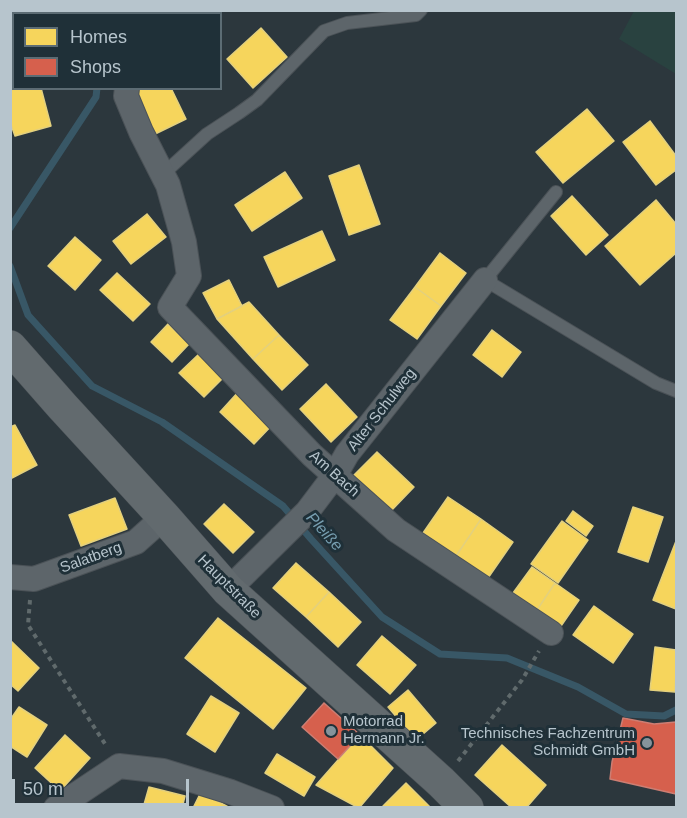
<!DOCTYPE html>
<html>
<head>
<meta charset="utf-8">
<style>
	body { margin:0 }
	#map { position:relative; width:687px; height:818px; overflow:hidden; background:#2c373d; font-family:Arial,sans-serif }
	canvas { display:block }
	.frame { position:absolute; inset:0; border:12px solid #b7c5cd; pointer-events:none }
	.legend { position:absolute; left:12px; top:12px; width:210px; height:78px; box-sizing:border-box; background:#1f3038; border:2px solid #5c6c74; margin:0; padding:8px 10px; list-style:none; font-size:18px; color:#b7c5cd }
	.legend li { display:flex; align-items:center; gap:12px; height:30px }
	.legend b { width:30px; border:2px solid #5c6c74 }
	.scale { position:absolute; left:12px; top:779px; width:177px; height:27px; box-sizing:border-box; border:3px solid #b7c5cd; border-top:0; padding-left:8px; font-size:18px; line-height:21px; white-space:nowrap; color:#b7c5cd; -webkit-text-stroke:4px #1f3038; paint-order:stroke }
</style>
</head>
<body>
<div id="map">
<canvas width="687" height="818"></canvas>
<div class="frame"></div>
<ul class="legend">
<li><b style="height:16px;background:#f6d55c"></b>Homes</li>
<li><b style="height:16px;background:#d6604d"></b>Shops</li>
</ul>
<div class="scale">50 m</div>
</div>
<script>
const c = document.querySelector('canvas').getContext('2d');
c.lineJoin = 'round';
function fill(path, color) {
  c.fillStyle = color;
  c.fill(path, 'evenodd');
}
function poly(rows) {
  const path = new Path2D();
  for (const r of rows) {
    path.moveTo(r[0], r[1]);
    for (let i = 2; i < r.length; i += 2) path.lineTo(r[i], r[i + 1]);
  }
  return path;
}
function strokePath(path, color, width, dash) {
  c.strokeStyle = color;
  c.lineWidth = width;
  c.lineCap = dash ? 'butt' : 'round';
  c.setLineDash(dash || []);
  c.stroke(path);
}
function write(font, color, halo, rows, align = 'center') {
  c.font = font + ' Arial,sans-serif';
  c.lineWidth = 6;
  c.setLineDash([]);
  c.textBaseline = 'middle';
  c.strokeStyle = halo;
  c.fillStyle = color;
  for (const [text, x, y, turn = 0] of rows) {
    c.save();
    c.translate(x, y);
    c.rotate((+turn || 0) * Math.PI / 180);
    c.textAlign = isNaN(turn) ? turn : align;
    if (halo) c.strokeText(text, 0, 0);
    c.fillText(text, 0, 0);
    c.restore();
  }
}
fill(poly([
	[634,11,676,11,676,74,619,39]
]), '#294240');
const homes = poly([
	[12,10,27,10,28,14,14,14,14,41,10,42,10,11,12,10],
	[261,28,287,57,253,88,227,59,261,28],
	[17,88,41,88,51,126,15,136,10,122,10,90,17,88],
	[137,88,171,88,186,119,151,136,131,92,137,88],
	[587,109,614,141,563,183,536,152,587,109],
	[650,121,676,156,676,170,656,185,623,142,650,121],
	[359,165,380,224,349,235,329,176,359,165],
	[285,172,302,198,252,231,235,205,285,172],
	[572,196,608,235,586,255,551,216,572,196],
	[656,200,676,224,676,253,640,285,605,246,656,200],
	[147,214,166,237,131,264,113,241,147,214],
	[322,231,335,260,278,287,264,257,322,231],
	[75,237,101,260,75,290,48,266,75,237],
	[440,253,466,273,441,306,415,287,440,253],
	[117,273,150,304,133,321,100,290,117,273],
	[229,280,242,306,217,319,203,293,229,280],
	[415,287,441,306,417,339,390,320,415,287],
	[249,302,279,335,253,359,217,319,249,302],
	[168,324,189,344,172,362,151,342,168,324],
	[492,330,521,352,502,377,473,355,492,330],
	[279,335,308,365,282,390,253,359,279,335],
	[200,353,224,377,204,397,179,373,200,353],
	[326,384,357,417,331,442,300,409,326,384],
	[240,390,275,422,254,444,220,412,240,390],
	[15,425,37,465,10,479,10,427,15,425],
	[377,452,414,487,390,512,353,476,377,452],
	[448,497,481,519,456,556,423,533,448,497],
	[115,498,127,529,81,546,69,515,115,498],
	[224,504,254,532,233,553,204,524,224,504],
	[633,507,663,517,648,562,618,552,633,507],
	[573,511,593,526,586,536,566,521,573,511],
	[481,519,513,542,488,578,456,556,481,519],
	[562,521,588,540,558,583,531,564,562,521],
	[676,541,676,609,653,600,676,541],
	[296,563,329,592,306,617,273,588,296,563],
	[532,567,555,583,537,610,513,593,532,567],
	[555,583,579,600,561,626,537,610,555,583],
	[329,592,361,622,338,647,306,617,329,592],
	[594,606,633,634,613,663,573,635,594,606],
	[218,618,306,688,273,729,185,658,218,618],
	[382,636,416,665,390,694,357,665,382,636],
	[10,640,39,668,18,691,10,684,10,640],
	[655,647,676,650,676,673,675,692,650,690,655,647],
	[408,690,436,723,416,740,388,707,408,690],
	[211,696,239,713,215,752,187,734,211,696],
	[19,707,47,725,27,757,10,746,10,720,19,707],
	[65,735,90,758,60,791,35,768,65,735],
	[360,735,393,768,359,808,316,785,360,735],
	[502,745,546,785,526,808,512,808,475,775,502,745],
	[277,754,315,777,304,796,265,773,277,754],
	[406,783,431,808,385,808,383,806,406,783],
	[149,787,185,796,182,808,143,808,149,787],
	[201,792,230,808,193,808,201,792]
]);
fill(homes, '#f6d55c');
strokePath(homes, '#e3d07e', 1.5);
const shops = poly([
	[324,703,360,735,338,759,302,727,324,703],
	[623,718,654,724,676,722,676,794,610,779,612,762,623,718]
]);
fill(shops, '#d6604d');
strokePath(shops, '#cd7e73', 1.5);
strokePath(poly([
	[109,14,110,10],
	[10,228,96,97,97,88],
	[10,266,28,315,92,386,162,422,283,506,311,539,382,617,440,654,507,658,578,687,626,714,664,716,676,710]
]), '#385766', 7);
const service = poly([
	[162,175,207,134,239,113,257,100,324,31,347,23,416,15,421,10],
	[556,192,485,280,656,383,676,391]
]);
const minor = poly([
	[139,14,139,10],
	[127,88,126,96,141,132,168,185,184,242,189,276,170,307,312,455,396,530,551,633],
	[10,577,34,579,136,542,164,517],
	[228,590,307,512,335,475,347,454,485,280],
	[56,808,119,766,163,771,231,792,272,808]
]);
const secondary = poly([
	[10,347,62,406,164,517,228,590,441,782,467,808]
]);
strokePath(service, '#4b5257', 14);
strokePath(minor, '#4b5257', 26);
strokePath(secondary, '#4b5257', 34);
strokePath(poly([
	[30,600,28,625,107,747],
	[458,761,522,680,539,651]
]), '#606a6c', 4, [4.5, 4.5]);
strokePath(service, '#5d656a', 12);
strokePath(minor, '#5d656a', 24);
strokePath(secondary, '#626a6e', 33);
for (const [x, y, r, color] of [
	[331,731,6,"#86939b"],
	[647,743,6,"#86939b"]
]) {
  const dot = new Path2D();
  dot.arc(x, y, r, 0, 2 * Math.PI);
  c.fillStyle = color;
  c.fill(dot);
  strokePath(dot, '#1f3038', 2);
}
write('15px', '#b7c5cd', '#1f3038', [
	["Alter Schulweg",382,410,-52],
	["Am Bach",334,474,42],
	["Salatberg",91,558,-20],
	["Hauptstraße",229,587,45]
]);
write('15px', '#b7c5cd', '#1f3038', [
	["Motorrad",343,722],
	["Hermann Jr.",343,739],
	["Technisches Fachzentrum",635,734,"right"],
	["Schmidt GmbH",635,751,"right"]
], 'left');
write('italic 16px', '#779eb0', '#1f3038', [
	["Pleiße",324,532,48]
]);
</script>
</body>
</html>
